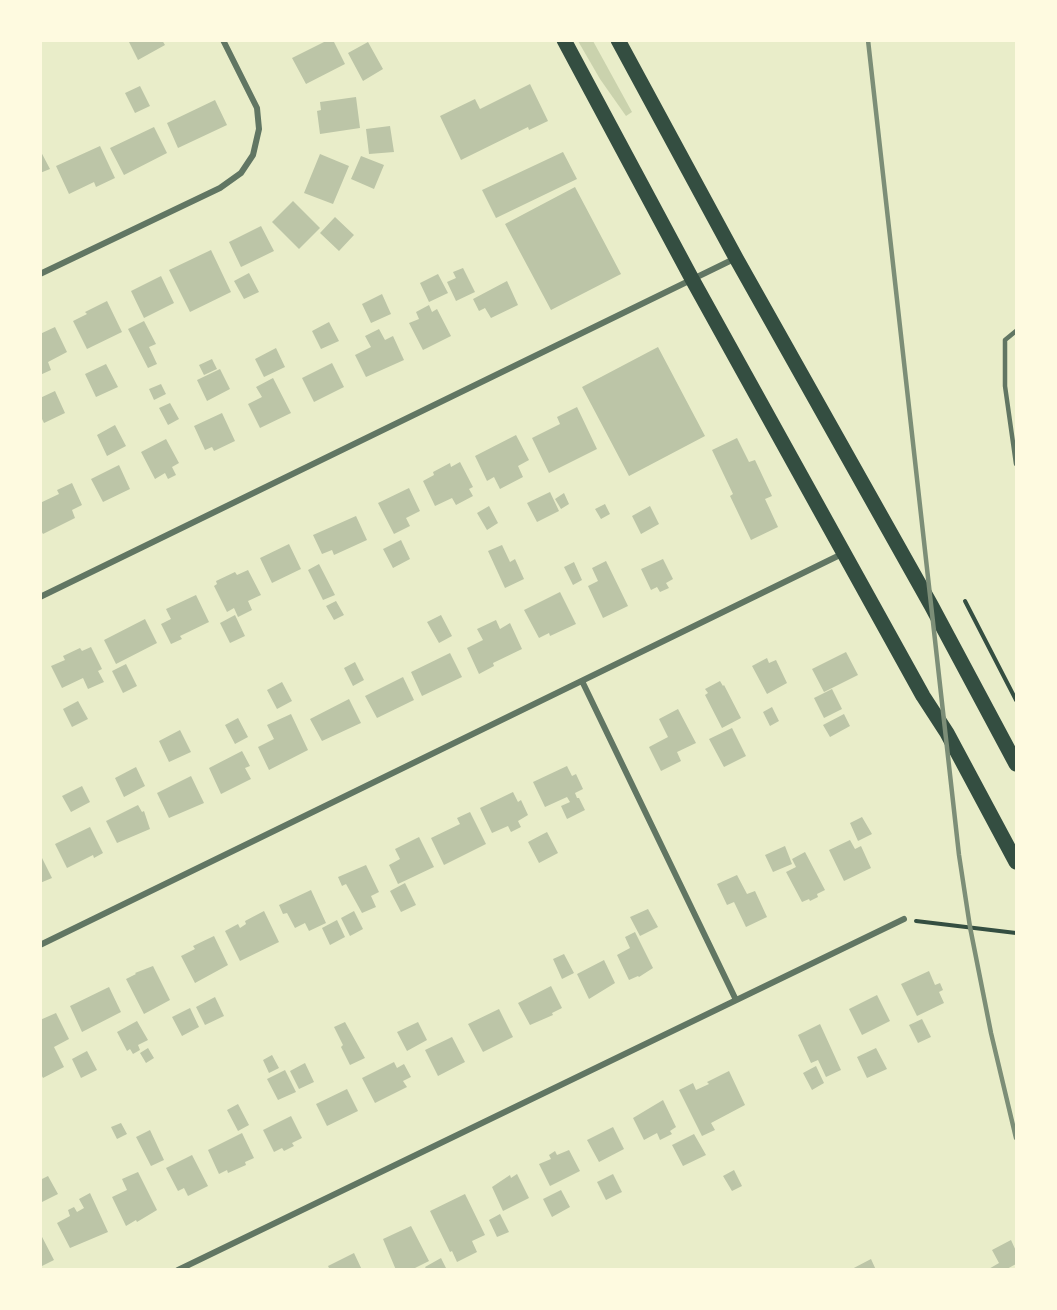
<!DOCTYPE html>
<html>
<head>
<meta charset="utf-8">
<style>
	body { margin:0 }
	#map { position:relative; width:1057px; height:1310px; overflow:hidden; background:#e9edc9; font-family:"Public Sans",sans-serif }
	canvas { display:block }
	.frame { position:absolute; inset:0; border:42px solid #fefae0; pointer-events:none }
</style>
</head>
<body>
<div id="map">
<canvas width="1057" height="1310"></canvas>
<div class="frame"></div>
</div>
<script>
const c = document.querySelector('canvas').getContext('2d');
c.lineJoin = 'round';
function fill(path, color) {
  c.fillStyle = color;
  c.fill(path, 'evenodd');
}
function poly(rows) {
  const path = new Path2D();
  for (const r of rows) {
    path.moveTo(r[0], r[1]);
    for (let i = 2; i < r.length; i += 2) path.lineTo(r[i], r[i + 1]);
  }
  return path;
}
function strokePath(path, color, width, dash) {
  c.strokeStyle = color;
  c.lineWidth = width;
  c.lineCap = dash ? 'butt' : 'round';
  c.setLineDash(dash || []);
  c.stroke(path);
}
fill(poly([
	[578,41,593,41,632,112,626,116,600,79]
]), '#cad2ad');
fill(poly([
	[128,40,162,40,165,45,138,60],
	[328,40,333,40,345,64,306,84,292,58],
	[368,42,383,69,363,81,348,53],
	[530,84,548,121,529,130,528,127,461,160,440,116,475,99,480,109],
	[140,86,150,106,135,113,125,93],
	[356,97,360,128,320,134,317,111,321,110,320,102],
	[215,100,227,125,178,148,167,123],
	[390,126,394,152,369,154,366,129],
	[154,127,167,153,124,175,110,148],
	[100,146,115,178,96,187,94,182,69,194,56,166],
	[40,150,50,169,40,173],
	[563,152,577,179,496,218,482,190],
	[320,154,349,166,333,204,304,193],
	[361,156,384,165,374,189,351,179],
	[575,187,621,274,551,310,505,224],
	[293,201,320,228,299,249,272,222],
	[335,217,354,235,339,251,320,233],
	[261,226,274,251,241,267,229,242],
	[211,250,231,292,190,312,169,270],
	[463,268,475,292,456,301,447,282,456,278,453,272],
	[249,273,259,292,244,299,234,281],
	[438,274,448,293,429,302,420,283],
	[161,276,174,303,144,318,131,291],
	[507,281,518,305,491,318,485,308,479,311,473,299],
	[382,294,391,314,371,323,362,304],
	[107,301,122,332,87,349,73,321,87,314,85,312],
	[429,305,432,312,437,309,451,336,423,350,409,323,419,319,416,312],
	[144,321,156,344,149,347,157,364,148,368,128,329],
	[329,322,339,341,321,349,312,331],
	[55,327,67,352,48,362,51,370,40,375,40,334],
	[379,329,385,340,393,336,404,360,366,377,355,355,371,347,365,336],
	[658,347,705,436,629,476,582,387],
	[276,348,285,367,264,377,255,359],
	[212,359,217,369,204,375,199,365],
	[332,363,344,387,314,402,302,378],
	[106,364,118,387,96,397,85,374],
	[220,369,230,389,207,401,197,380],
	[273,378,291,413,260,428,248,404,262,397,256,387],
	[161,384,166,394,154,400,149,389],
	[55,391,65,413,44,423,40,415,40,398],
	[170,403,179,419,168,425,159,408],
	[577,407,597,449,549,473,532,438,560,424,557,417],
	[222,413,235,441,214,451,212,447,205,450,194,426],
	[115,425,126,446,107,456,97,435],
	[516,435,529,460,518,466,523,477,500,489,494,477,487,481,475,456],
	[737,438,749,462,755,460,772,496,765,499,778,527,751,540,730,496,733,494,712,450],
	[166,439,179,463,172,467,176,475,168,479,165,473,155,479,141,452],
	[460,462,473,487,469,489,473,496,456,505,452,498,435,506,423,481,434,475,433,472,450,463,451,467],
	[119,465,130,489,103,502,91,479],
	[72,483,82,505,72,510,75,518,43,534,40,529,40,503,59,494,57,490],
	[409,488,420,511,406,518,410,526,394,534,378,503],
	[550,492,559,511,537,522,527,503],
	[564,493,569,504,561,509,555,499],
	[605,504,610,514,601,519,595,509],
	[489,506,498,523,487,530,477,513],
	[650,506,659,524,641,534,632,516],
	[356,516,367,540,334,555,332,550,322,554,313,535],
	[401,540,410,559,393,568,383,549],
	[289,544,301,569,272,583,260,558],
	[502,545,510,562,515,559,524,579,505,588,488,551],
	[663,559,673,579,666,583,669,588,660,592,657,587,651,590,641,569],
	[606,561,628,606,603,618,588,586,598,581,592,568],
	[574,562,582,580,573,585,564,567],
	[319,564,335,595,323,600,308,570],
	[248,570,261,595,248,601,252,610,238,617,234,608,227,612,214,586,217,584,216,581,235,572,237,575],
	[560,592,576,624,550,636,549,633,539,638,524,610],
	[196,595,209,622,180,636,182,639,171,644,161,624,171,619,166,609],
	[336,601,344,615,334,620,326,606],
	[235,615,245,636,230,643,220,623],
	[441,615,452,636,439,643,427,622],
	[145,619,157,643,116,664,104,640],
	[496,620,500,629,510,623,522,649,493,663,494,666,479,674,467,648,483,640,477,629],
	[91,647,102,669,98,671,104,682,88,689,83,678,62,688,51,666,65,660,63,656,80,648,82,651],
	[846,652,858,675,824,692,812,669],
	[450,653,462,677,422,696,411,672],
	[767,658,769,663,776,660,787,683,767,694,752,666],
	[355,662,364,680,353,686,344,668],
	[126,664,137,686,123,693,112,671],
	[403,677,414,700,377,718,365,696],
	[720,681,723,686,724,685,741,718,722,728,705,695,708,693,705,689],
	[282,682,292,701,277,709,267,690],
	[832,689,842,709,824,718,814,698],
	[349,699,361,723,322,741,310,719],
	[78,701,88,719,72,727,63,709],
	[772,707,779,721,770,726,763,712],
	[678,709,696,743,677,752,681,761,661,771,649,747,668,737,659,719],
	[291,714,308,750,269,770,258,747,274,739,267,725],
	[844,714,850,726,830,737,823,725],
	[238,718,248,737,235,744,225,725],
	[732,728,746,756,724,767,709,739],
	[180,730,191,752,169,762,159,741],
	[242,751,250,766,245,768,251,779,221,794,209,768],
	[567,766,572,776,576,774,583,789,575,793,577,798,579,798,585,810,567,819,561,806,570,802,567,797,545,807,533,782],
	[136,767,145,786,124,797,115,778],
	[191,776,204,803,169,818,157,793],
	[82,786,90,802,71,812,62,796],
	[513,792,518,802,521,800,528,815,518,821,521,827,511,832,508,826,492,833,480,808],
	[138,805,142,812,144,811,150,829,117,843,106,821],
	[470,812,486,844,444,865,431,838,460,824,457,818],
	[862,817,872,834,858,841,850,823],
	[90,827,103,853,94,858,93,855,67,868,55,844],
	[547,832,558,853,539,863,528,842],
	[419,837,434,867,398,884,389,865,400,859,395,849],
	[850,840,855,849,861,846,871,868,844,881,829,850],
	[785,846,792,864,773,872,765,855],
	[805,852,825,890,817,894,818,897,810,901,809,899,802,902,786,872,796,867,792,859],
	[40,854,52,878,40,883],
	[366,865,379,892,371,896,376,907,362,913,346,884,342,886,338,877],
	[737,875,747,894,755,891,767,917,746,927,734,902,727,905,717,884],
	[405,883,416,905,401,912,390,891],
	[311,890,326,923,309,931,305,923,295,928,287,913,283,914,279,905],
	[648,909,658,927,640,936,630,917],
	[264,911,279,942,240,961,225,931,238,924,240,928,246,924,245,921],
	[354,911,363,929,350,936,341,918],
	[337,920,345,937,330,945,322,928],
	[635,932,653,968,639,977,638,976,629,980,617,955,630,948,625,937],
	[214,936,228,965,195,983,181,956,195,949,193,946],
	[564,954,574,973,562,979,553,959],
	[604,960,615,983,589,999,577,974],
	[153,966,170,1000,144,1014,126,979,136,974,135,973],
	[929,971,935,985,940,983,943,990,939,992,944,1003,917,1016,901,984],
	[551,986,562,1008,552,1013,553,1015,530,1025,518,1003],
	[109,987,121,1012,82,1032,70,1006],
	[877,995,890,1021,862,1035,849,1009],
	[215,997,224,1016,205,1025,196,1007],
	[190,1008,199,1027,182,1036,172,1017],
	[499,1009,513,1037,483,1052,468,1024],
	[56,1013,69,1039,54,1047,64,1067,43,1078,40,1072,40,1020],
	[922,1019,931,1037,918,1043,909,1025],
	[137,1021,148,1040,138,1045,140,1050,133,1054,130,1049,127,1051,117,1032],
	[345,1022,365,1058,350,1065,341,1047,343,1045,334,1027],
	[418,1022,427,1040,407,1051,397,1032],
	[820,1024,841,1070,826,1077,818,1060,811,1063,798,1035],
	[452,1037,465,1062,438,1076,425,1050],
	[148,1048,154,1058,146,1063,140,1053],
	[876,1048,887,1069,867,1078,857,1057],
	[87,1051,97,1070,81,1078,72,1059],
	[272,1055,279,1068,269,1073,263,1060],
	[394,1062,397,1068,404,1064,411,1077,403,1081,407,1087,375,1103,362,1078],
	[305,1063,314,1082,299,1089,290,1071],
	[816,1066,824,1083,812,1090,803,1073],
	[285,1070,296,1092,278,1100,267,1079],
	[729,1071,745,1105,711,1123,715,1130,702,1136,679,1090,693,1083,696,1090,709,1084,707,1082],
	[347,1089,358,1111,327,1126,316,1104],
	[663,1100,676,1127,670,1131,672,1134,660,1140,657,1133,644,1140,633,1118],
	[238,1104,249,1125,238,1131,227,1110],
	[291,1116,302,1138,292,1143,294,1146,284,1151,282,1148,274,1152,263,1130],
	[121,1123,127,1134,117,1139,111,1127],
	[613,1127,624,1149,599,1162,587,1140],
	[150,1130,164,1160,151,1166,136,1137],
	[242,1133,254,1158,245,1162,246,1165,228,1173,227,1170,219,1174,208,1150],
	[694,1134,706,1155,683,1166,672,1145],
	[569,1150,580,1171,550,1186,539,1164,551,1159,549,1155,555,1151,557,1155],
	[192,1155,208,1186,188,1196,184,1188,178,1191,166,1168],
	[734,1170,742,1186,732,1191,723,1176],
	[138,1172,157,1210,137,1222,136,1220,126,1226,112,1197,127,1190,122,1179],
	[517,1174,529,1198,503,1211,492,1187,510,1175,511,1178],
	[613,1174,622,1192,606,1200,597,1182],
	[48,1176,58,1194,40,1203,40,1180],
	[561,1190,570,1207,552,1217,543,1199],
	[90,1193,108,1232,70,1248,57,1223,70,1216,68,1210,74,1207,77,1212,84,1208,79,1199],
	[465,1194,485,1235,472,1241,477,1252,457,1262,452,1251,450,1252,430,1211],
	[500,1214,509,1232,497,1237,489,1220],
	[411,1226,429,1261,411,1270,396,1270,383,1239],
	[40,1233,54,1260,40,1267],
	[1011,1240,1016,1251,1016,1264,1005,1270,987,1270,999,1263,992,1250],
	[354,1253,362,1270,330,1270,328,1266],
	[441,1258,447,1270,427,1270,425,1267],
	[871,1259,876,1270,850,1270]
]), '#bcc5a7');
strokePath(poly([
	[965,601,1016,700],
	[916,921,1016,933]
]), '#344e41', 4);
strokePath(poly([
	[1016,331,1005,340,1005,386,1016,464]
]), '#617663', 4.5);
strokePath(poly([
	[40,274,220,188,241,173,253,155,259,129,257,108,223,40],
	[40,597,736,258],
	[582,681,736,1000],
	[40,945,844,553],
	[178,1270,904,919]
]), '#617663', 6);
strokePath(poly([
	[564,40,692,279,923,696,947,733,1016,862],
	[618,40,736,258,931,605,1016,764]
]), '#344e41', 15);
strokePath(poly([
	[868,40,959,855,970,927,991,1033,1016,1138]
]), '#7c8e77', 4.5);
</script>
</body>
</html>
